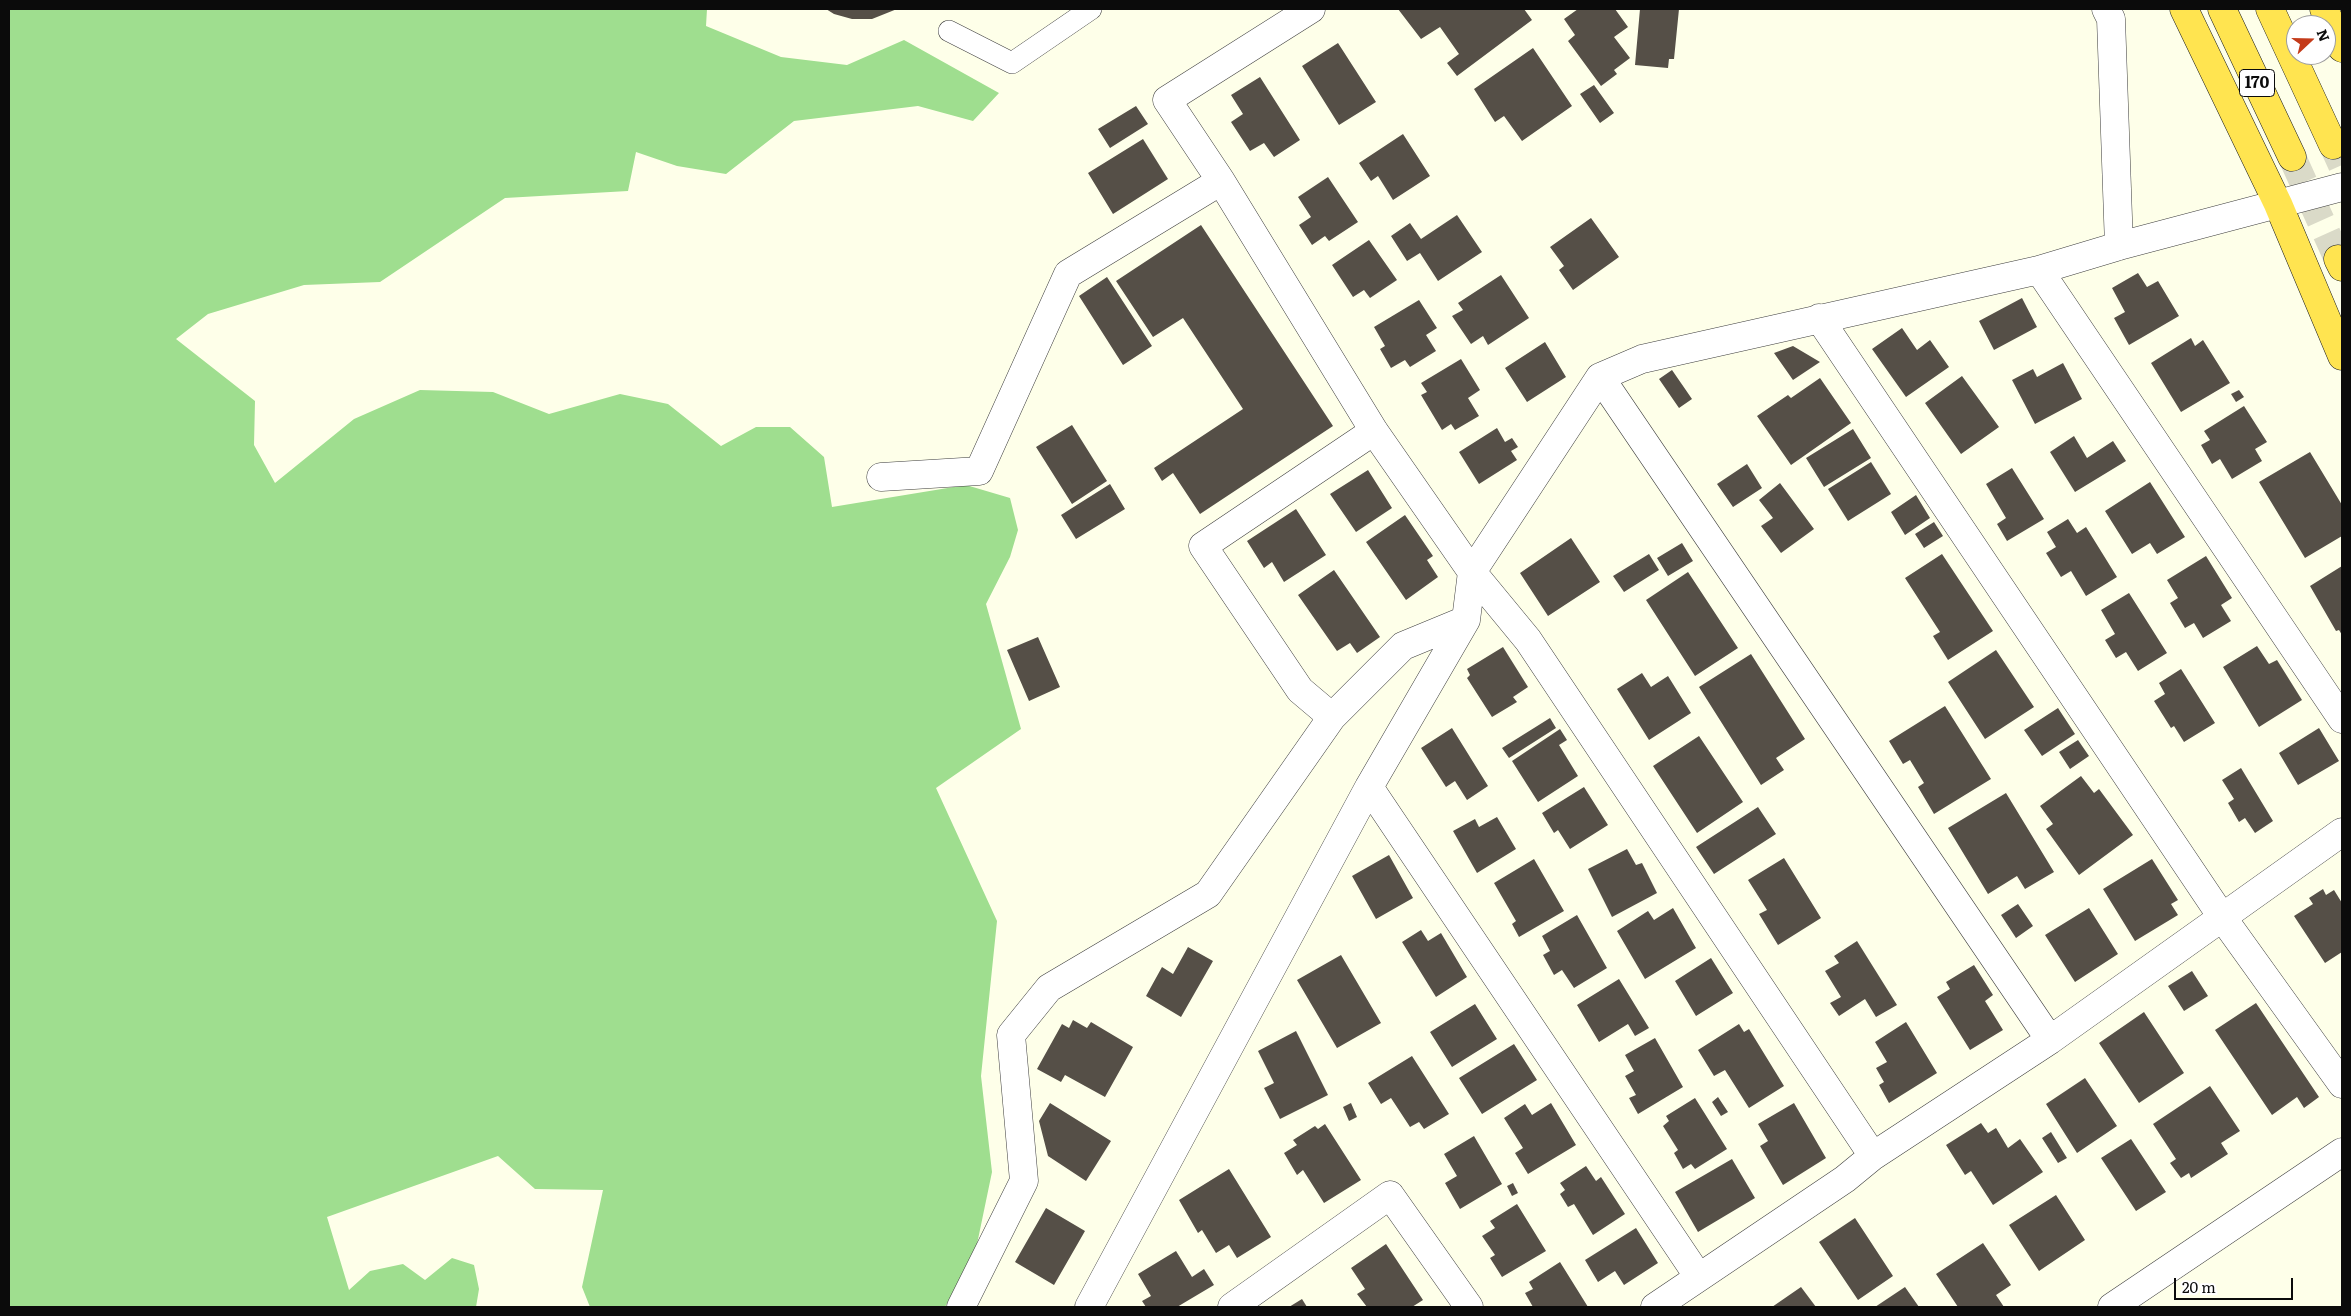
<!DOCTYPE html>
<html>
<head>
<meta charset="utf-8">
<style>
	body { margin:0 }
	#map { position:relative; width:2351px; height:1316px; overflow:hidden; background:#feffe9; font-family:Literata,serif }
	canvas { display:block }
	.frame { position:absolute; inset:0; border:10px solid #0b0b0b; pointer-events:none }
	.north { position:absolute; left:2286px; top:15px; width:50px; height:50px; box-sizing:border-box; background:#fff; border:1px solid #9d9d9d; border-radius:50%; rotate:69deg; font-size:14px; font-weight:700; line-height:20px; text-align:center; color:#0b0b0b }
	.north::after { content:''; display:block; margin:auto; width:18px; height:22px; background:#c43b1a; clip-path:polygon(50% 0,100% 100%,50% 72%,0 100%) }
	.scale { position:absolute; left:2174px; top:1278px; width:119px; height:22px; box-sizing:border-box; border:2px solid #0b0b0b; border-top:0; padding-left:6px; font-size:15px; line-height:18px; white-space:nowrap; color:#0b0b0b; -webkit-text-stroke:4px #fff; paint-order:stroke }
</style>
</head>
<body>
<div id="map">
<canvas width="2351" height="1316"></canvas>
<div class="frame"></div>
<div class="north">N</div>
<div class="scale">20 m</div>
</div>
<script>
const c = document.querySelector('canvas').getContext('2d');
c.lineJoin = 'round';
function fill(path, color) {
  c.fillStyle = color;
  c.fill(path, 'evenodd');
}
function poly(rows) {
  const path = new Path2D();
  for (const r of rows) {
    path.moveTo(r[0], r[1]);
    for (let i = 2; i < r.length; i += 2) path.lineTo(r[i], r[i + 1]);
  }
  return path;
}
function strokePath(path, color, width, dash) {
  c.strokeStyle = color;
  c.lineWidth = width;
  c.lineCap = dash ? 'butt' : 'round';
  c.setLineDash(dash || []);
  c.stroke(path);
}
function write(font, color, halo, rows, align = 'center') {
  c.font = font + ' Literata,serif';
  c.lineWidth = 5;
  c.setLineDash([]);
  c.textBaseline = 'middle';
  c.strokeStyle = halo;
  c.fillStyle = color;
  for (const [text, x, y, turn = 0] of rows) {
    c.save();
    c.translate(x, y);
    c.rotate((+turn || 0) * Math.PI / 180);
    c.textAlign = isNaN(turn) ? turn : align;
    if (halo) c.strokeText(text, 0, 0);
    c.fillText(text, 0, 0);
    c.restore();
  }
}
fill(poly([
	[9,9,707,9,706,26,781,57,847,65,904,40,999,93,973,121,918,106,794,121,726,174,677,166,636,152,628,191,505,198,380,282,304,285,208,314,176,339,255,401,254,445,275,483,354,419,420,390,493,392,549,414,620,394,668,404,721,446,756,427,790,427,824,457,832,507,966,485,1010,498,1018,530,1010,557,986,604,1021,729,936,788,997,921,981,1076,992,1172,976,1249,945,1307,590,1307,582,1287,603,1190,535,1189,498,1156,327,1217,349,1290,370,1271,403,1264,425,1280,452,1258,474,1265,479,1289,476,1307,9,1307]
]), '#9fde8f');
fill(poly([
	[826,9,897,9,872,19,852,19,834,14],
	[1398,9,1524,9,1532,20,1457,76,1447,63,1459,54,1440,27,1421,39],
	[1578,9,1615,9,1628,27,1614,37,1630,58,1614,70,1617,74,1601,86,1568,41,1575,35,1564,19],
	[1640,9,1679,9,1674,59,1669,59,1668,68,1635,65],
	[1338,43,1376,102,1339,125,1302,66],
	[1533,48,1572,106,1522,141,1504,116,1495,122,1474,89],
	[1260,77,1300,140,1274,157,1264,143,1250,151,1231,122,1243,114,1231,95],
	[1594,85,1614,113,1600,123,1580,94],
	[1136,106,1148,124,1110,148,1098,129],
	[1403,134,1430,176,1393,200,1378,176,1371,181,1359,163],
	[1143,139,1168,179,1113,214,1088,173],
	[1328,177,1358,222,1329,241,1325,236,1312,245,1299,225,1311,217,1298,197],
	[1457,215,1482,252,1438,281,1420,253,1407,261,1391,236,1410,223,1421,239],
	[1591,218,1619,257,1573,290,1559,270,1564,266,1550,247],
	[1201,225,1333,426,1200,514,1173,473,1162,481,1154,468,1243,409,1183,318,1153,337,1116,281],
	[1369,240,1397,280,1370,298,1364,290,1353,297,1332,265],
	[2138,273,2147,287,2158,281,2179,316,2129,345,2114,318,2125,312,2112,288],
	[1501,275,1529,318,1488,345,1483,336,1471,344,1452,316,1463,310,1458,303],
	[1107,277,1152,346,1123,365,1079,296],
	[2022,298,2037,327,1994,350,1979,321],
	[1419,300,1437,328,1426,335,1436,351,1410,367,1405,360,1391,368,1380,349,1385,346,1374,327],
	[1902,328,1917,350,1930,340,1949,367,1906,397,1872,349],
	[2191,338,2195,346,2203,340,2230,383,2181,412,2151,363],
	[1545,342,1566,377,1527,402,1505,368],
	[1793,346,1820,362,1793,380,1774,353],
	[1461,359,1480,390,1468,398,1479,416,1455,430,1451,424,1442,430,1421,395,1427,392,1421,383],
	[2063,363,2082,399,2035,424,2012,380,2033,369,2037,377],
	[1672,370,1692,399,1679,408,1659,379],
	[1962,376,1999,427,1961,454,1925,403],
	[1820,378,1851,423,1791,465,1757,416,1788,395,1791,398],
	[2239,390,2244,397,2236,402,2231,394],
	[2244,406,2267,442,2255,449,2262,461,2232,479,2220,459,2212,464,2201,445,2210,440,2204,431],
	[1072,425,1107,481,1072,504,1036,447],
	[1497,428,1505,442,1512,438,1518,447,1511,451,1517,460,1479,484,1459,452],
	[1853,429,1871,458,1824,487,1806,458],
	[2074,436,2087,458,2113,441,2126,461,2075,492,2050,452],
	[2310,452,2342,505,2342,536,2305,558,2259,482],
	[1871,462,1891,494,1848,521,1828,489],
	[1747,464,1762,488,1733,507,1717,484],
	[2012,468,2044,519,2007,541,1997,524,2006,518,1986,484],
	[1368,470,1392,508,1356,532,1330,494],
	[2150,482,2185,537,2157,554,2150,543,2132,554,2105,511],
	[1780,483,1814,529,1781,553,1761,526,1773,518,1759,500],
	[1110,484,1125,509,1076,539,1061,515],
	[1916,495,1930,518,1905,535,1891,512],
	[1296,509,1326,555,1284,582,1272,562,1264,568,1247,541],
	[1405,515,1433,556,1427,560,1438,577,1406,600,1366,542],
	[2068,519,2077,533,2086,527,2117,577,2086,596,2071,571,2061,577,2046,553,2056,547,2047,532],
	[1934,522,1943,536,1924,548,1915,534],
	[1571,538,1600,582,1548,616,1520,573],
	[1682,543,1693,561,1668,576,1657,558],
	[1649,554,1659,570,1624,592,1613,576],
	[1942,554,1993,631,1948,660,1933,636,1940,632,1905,578],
	[2206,556,2232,598,2221,605,2231,621,2203,638,2194,623,2185,628,2170,603,2178,598,2167,580],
	[2342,566,2342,635,2339,630,2336,631,2310,586],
	[1334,570,1380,637,1357,653,1350,643,1337,651,1298,595],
	[1688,572,1738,648,1695,676,1646,600],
	[2129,593,2167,653,2138,671,2126,652,2116,658,2105,640,2115,634,2101,610],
	[1038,637,1060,687,1029,701,1007,650],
	[2257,646,2269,664,2277,660,2302,700,2259,727,2223,667],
	[1503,647,1528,687,1513,697,1517,702,1492,717,1467,678,1470,675,1467,669],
	[1996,650,2034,707,1985,739,1948,682],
	[1751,654,1805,739,1776,758,1784,770,1761,785,1699,687],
	[2181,669,2215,723,2184,742,2174,726,2171,728,2154,701,2165,694,2159,683],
	[1642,673,1651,687,1668,676,1691,713,1649,740,1617,689],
	[1945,706,1991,779,1934,814,1918,787,1924,783,1910,760,1903,764,1889,741],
	[2058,708,2075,734,2042,756,2024,730],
	[1550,718,1556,728,1509,758,1502,748],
	[1452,728,1488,786,1467,800,1455,781,1446,787,1421,748],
	[2319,728,2339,761,2298,785,2279,753],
	[1560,729,1567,740,1559,745,1578,776,1538,802,1512,761],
	[1699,736,1743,802,1697,833,1653,766],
	[2078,740,2089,756,2070,769,2059,752],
	[2241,768,2273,821,2255,833,2245,818,2239,822,2228,803,2234,799,2222,780],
	[2081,776,2094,793,2099,789,2133,835,2079,875,2046,829,2053,824,2040,806],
	[1584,787,1608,825,1570,849,1558,830,1554,833,1542,813],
	[2006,793,2054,872,2025,889,2017,876,1988,894,1948,828],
	[1758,807,1776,834,1714,874,1696,847],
	[1497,817,1516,849,1477,873,1453,831,1475,819,1479,827],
	[1627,849,1636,865,1642,863,1657,893,1612,917,1588,869],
	[1389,855,1413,898,1376,919,1352,876],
	[1784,858,1821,918,1778,945,1759,914,1767,910,1748,880],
	[1534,859,1564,911,1519,937,1512,924,1516,921,1494,883],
	[2152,859,2178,900,2171,904,2178,915,2135,941,2103,889],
	[2323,889,2326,895,2334,890,2342,903,2342,952,2325,963,2294,916,2313,904,2309,898],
	[2018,904,2033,926,2016,938,2001,915],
	[1673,908,1696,948,1645,979,1617,931,1648,911,1654,920],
	[2089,908,2118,954,2075,982,2045,935],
	[1577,915,1607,968,1574,988,1562,970,1554,975,1543,955,1550,951,1542,936],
	[1421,930,1428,941,1441,933,1467,977,1436,997,1402,942],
	[1857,941,1897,1005,1876,1017,1865,999,1839,1016,1830,1003,1841,997,1825,971,1839,963,1834,956],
	[1188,947,1213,961,1181,1017,1146,996,1162,967,1173,974],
	[1341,955,1381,1023,1337,1048,1297,980],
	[1711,958,1733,993,1696,1016,1675,981],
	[1974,965,1993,995,1985,1001,2003,1030,1970,1050,1937,997,1950,989,1946,982],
	[2192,971,2208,996,2184,1011,2168,986],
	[1619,979,1649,1028,1635,1036,1628,1024,1599,1042,1577,1005],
	[2256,1003,2319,1097,2304,1108,2297,1097,2272,1115,2215,1030],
	[1475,1004,1497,1039,1452,1067,1430,1032],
	[2144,1012,2184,1073,2139,1103,2099,1043],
	[1073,1020,1087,1028,1091,1022,1133,1047,1105,1097,1065,1075,1061,1082,1037,1069,1062,1024,1069,1028],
	[1906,1022,1937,1073,1889,1103,1879,1085,1884,1082,1876,1068,1887,1062,1875,1042],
	[1739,1024,1744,1032,1749,1029,1784,1086,1749,1108,1725,1070,1714,1076,1698,1050],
	[1296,1031,1328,1095,1280,1119,1264,1088,1274,1083,1258,1051],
	[1655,1038,1683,1087,1638,1114,1629,1098,1636,1095,1625,1076,1634,1071,1625,1055],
	[1514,1044,1537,1080,1482,1114,1459,1078],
	[1412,1056,1449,1114,1424,1129,1419,1122,1410,1127,1391,1098,1381,1104,1368,1083],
	[2085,1078,2117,1126,2077,1153,2046,1104],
	[2210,1086,2240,1131,2221,1143,2228,1154,2191,1178,2189,1173,2181,1178,2170,1163,2176,1159,2153,1124],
	[1718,1097,1728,1112,1721,1116,1712,1102],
	[1695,1098,1727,1149,1695,1169,1691,1164,1683,1169,1674,1153,1678,1150,1663,1126,1669,1121,1666,1116],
	[1050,1103,1111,1141,1086,1181,1048,1156,1039,1121],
	[1351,1103,1357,1117,1349,1121,1343,1107],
	[1551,1103,1576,1145,1528,1174,1515,1153,1523,1148,1504,1118,1525,1104,1532,1115],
	[1794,1103,1826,1158,1783,1185,1760,1146,1768,1141,1758,1124],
	[1981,1123,1988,1133,1996,1128,2008,1148,2020,1139,2043,1172,1993,1205,1971,1171,1965,1175,1946,1145],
	[1325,1124,1361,1180,1324,1203,1303,1170,1297,1175,1284,1153,1297,1145,1293,1140,1315,1126,1318,1129],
	[2051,1132,2067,1158,2058,1163,2042,1138],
	[1474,1136,1502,1184,1460,1209,1445,1183,1457,1176,1444,1154],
	[2131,1139,2166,1192,2136,1211,2101,1158],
	[1732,1159,1755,1198,1698,1232,1675,1192],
	[1586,1166,1596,1181,1601,1177,1625,1214,1593,1235,1574,1204,1568,1207,1560,1194,1565,1190,1560,1183],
	[1229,1169,1271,1237,1237,1258,1229,1245,1216,1253,1202,1230,1198,1233,1179,1200],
	[1513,1183,1518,1193,1512,1196,1507,1186],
	[2056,1195,2085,1240,2039,1271,2009,1225],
	[1517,1204,1546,1251,1502,1277,1490,1258,1495,1255,1482,1236,1495,1228,1490,1221],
	[1046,1208,1085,1231,1054,1285,1015,1262],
	[1855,1218,1893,1276,1858,1300,1819,1242],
	[1636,1228,1658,1263,1624,1285,1615,1271,1598,1282,1585,1260],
	[1983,1243,2011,1285,1996,1295,2004,1307,1958,1307,1936,1274],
	[1386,1244,1423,1300,1412,1307,1367,1307,1357,1294,1365,1289,1351,1268],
	[1176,1251,1192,1277,1204,1269,1214,1285,1177,1307,1146,1307,1142,1301,1151,1296,1138,1274],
	[1560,1262,1588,1307,1533,1307,1525,1293,1533,1289,1529,1282],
	[1801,1287,1816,1307,1772,1307],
	[1905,1287,1919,1307,1875,1307],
	[1302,1299,1307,1307,1289,1307]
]), '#554f47');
strokePath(poly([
	[2333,145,2342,165],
	[2292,157,2338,259]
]), '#dadac8', 28, [28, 14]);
const service = poly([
	[949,31,1012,63,1091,9]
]);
const minor = poly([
	[1311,9,1167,100,1221,181,1374,431,1472,572,1528,640,1873,1156],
	[2106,9,2111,19,2119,246],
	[2039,270,2342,719],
	[1819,318,2222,917,2342,1084],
	[1600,377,2050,1040],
	[1374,431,1203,546,1300,690,1332,717,1403,646,1466,620],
	[881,477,979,471,1068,274,1221,181],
	[1369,787,1698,1276],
	[961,1307,1024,1181,1011,1035,1049,988,1208,894,1332,717],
	[1089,1307,1369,787,1466,620,1472,572,1600,377,1642,359,2039,270,2119,246,2342,187],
	[1232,1307,1390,1195,1469,1307],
	[1655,1307,1845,1179,1873,1156,2050,1040,2342,832]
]);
const tertiary = poly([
	[2112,1307,2342,1152]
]);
const trunk = poly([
	[2184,9,2278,204,2342,356],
	[2222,9,2292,157],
	[2270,9,2333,145],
	[2324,9,2342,48],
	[2338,259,2342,267]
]);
strokePath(service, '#3e3e3e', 22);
strokePath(minor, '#3e3e3e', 29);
strokePath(tertiary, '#3e3e3e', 29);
strokePath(trunk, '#1c1c1c', 29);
strokePath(service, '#fff', 21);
strokePath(minor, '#fff', 28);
strokePath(tertiary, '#fff', 28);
strokePath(trunk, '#ffe450', 28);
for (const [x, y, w] of [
	[2257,83,35]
]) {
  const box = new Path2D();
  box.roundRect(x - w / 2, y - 13.5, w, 27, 4);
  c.fillStyle = '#fff';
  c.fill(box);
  strokePath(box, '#0b0b0b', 1);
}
write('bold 16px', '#0b0b0b', null, [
	["170",2257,83]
]);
</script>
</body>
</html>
